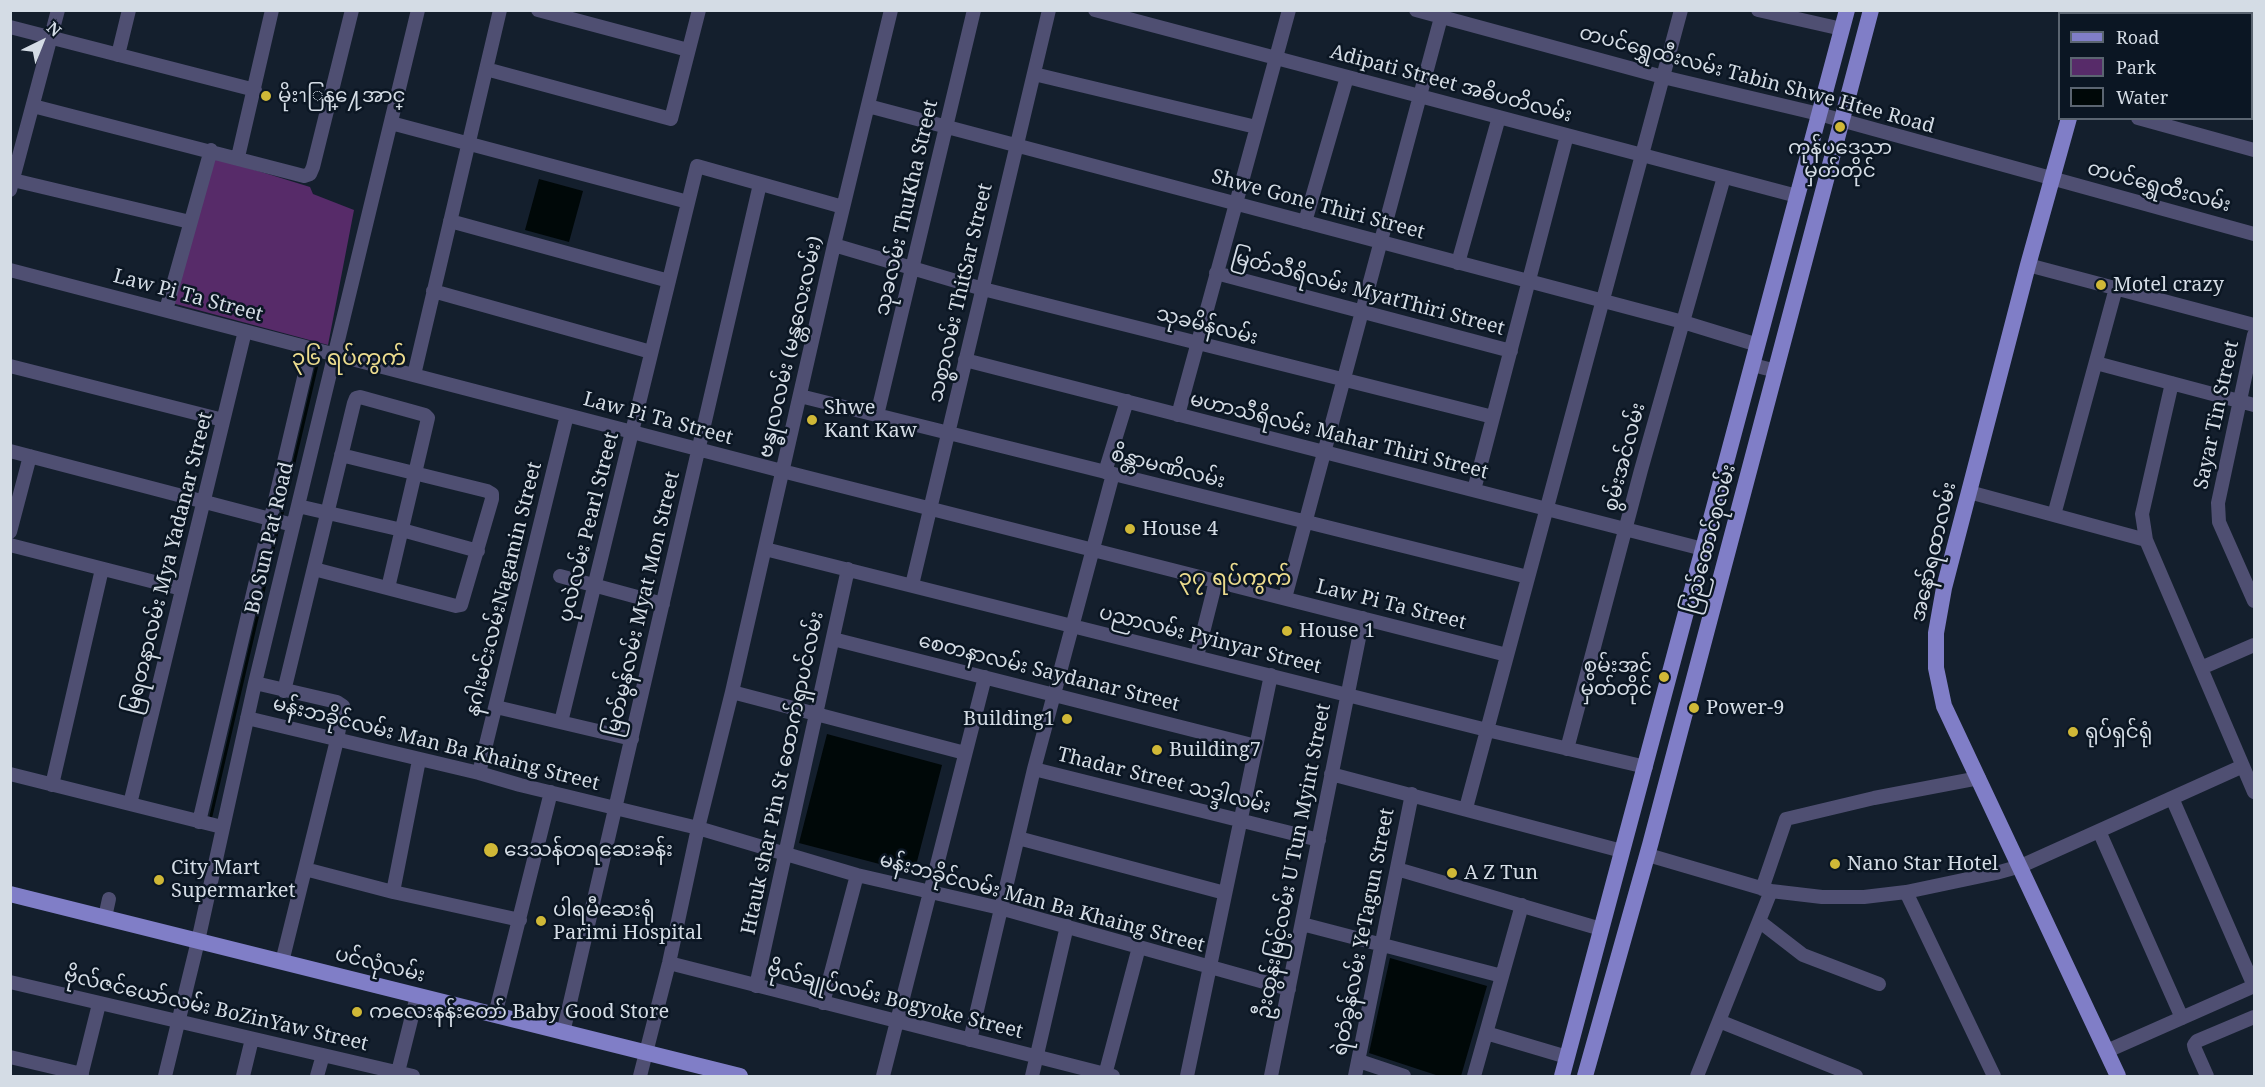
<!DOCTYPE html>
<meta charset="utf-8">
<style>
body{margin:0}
#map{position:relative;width:2265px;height:1087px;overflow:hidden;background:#141f2d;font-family:"Noto Serif",serif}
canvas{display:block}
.frame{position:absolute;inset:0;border:12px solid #d4dce5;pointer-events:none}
.legend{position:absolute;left:2058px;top:12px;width:195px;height:108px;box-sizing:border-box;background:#0b1623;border:2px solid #5b6571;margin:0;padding:8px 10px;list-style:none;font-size:18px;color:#d4dce5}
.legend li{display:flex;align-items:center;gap:12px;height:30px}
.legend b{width:30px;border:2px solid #5b6571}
.north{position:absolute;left:12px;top:12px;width:60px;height:60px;-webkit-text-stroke:4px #0b1623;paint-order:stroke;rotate:43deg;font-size:16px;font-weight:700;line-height:24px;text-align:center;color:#d4dce5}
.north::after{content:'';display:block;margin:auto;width:21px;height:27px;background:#d4dce5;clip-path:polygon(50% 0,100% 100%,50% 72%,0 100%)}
</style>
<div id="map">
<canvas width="2265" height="1087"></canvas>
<div class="frame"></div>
<ul class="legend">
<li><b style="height:8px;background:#807ec7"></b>Road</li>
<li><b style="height:16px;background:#572b69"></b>Park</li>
<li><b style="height:16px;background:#000808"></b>Water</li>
</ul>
<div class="north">N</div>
</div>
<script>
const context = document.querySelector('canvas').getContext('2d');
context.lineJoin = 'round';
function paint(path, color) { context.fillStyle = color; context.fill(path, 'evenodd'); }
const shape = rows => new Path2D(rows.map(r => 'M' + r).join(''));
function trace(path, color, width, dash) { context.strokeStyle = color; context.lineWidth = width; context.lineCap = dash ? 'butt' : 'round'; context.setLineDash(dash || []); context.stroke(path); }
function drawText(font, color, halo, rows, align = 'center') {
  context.font = font + ' "Noto Serif","Noto Sans Myanmar",serif'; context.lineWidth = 5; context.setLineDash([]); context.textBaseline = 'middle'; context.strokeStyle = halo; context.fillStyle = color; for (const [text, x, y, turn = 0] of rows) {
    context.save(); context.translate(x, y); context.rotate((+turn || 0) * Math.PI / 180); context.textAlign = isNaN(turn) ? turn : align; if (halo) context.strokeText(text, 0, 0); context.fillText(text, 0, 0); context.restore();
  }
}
paint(shape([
 [213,157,310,187,313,194,354,210,328,345,172,303]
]), '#572b69');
paint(shape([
 [539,179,583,191,569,242,525,230],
 [827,734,942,765,914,873,799,843],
 [1390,958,1487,986,1461,1076,1439,1076,1369,1053]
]), '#000808');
trace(shape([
 [281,518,317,365],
 [211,816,279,524]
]), '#000808', 3);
trace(shape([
 [538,10,688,50],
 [1095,10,1797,196],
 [1416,10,1663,77,1819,114,2254,234],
 [1758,10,1842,29],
 [2184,14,2185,10],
 [10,27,255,90],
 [118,55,129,10],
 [486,69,671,119,699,10],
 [2252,71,2254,71],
 [1034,74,1256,127],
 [33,106,304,176,310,174,313,167,352,10],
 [868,106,1683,322,1758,345],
 [2138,118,2254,150],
 [391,123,688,202],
 [238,157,272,10],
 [13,180,190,222],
 [10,190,58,10],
 [450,221,669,281],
 [1305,222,1347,77],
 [834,245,983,289,1493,417],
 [1458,263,1499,117],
 [2028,265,2254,325],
 [10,270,782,471,1507,655],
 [1216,273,1511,351],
 [433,291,651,352],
 [166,310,211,150],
 [2254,335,2218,503,2219,522,2254,601],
 [965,360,1703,549],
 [2096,363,2254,405],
 [1753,365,1776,371],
 [10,366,223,420],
 [414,375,500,10],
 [2172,383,2142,514,2146,540,2254,792],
 [800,396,1528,577],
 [877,415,974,10],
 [1178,415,1289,10],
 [10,451,293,525],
 [1105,472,1127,401],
 [1474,490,1567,135],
 [1969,492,2146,540],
 [298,506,402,530,478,551],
 [2054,515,2116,288],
 [10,532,30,456],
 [10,545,182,589],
 [765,549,1487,730,1646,767],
 [314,569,456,606,461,605,492,499,492,494,487,491,341,455],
 [560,576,663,604],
 [912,585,1049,10],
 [1285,598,1443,10],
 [833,639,1256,746],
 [1197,656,1216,581],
 [2201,668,2254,645],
 [255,683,337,702,343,706,337,740,282,962],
 [284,691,354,403,356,398,360,397,425,415,428,418,388,588],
 [732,692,965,753],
 [496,707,632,739],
 [247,718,479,773,520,785,698,828,857,875,1000,908,1289,989],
 [561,722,697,166,843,207],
 [1567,749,1641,470,1724,177],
 [419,760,393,892,520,920],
 [1034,769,1319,840],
 [479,773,567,415],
 [10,774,222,827],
 [1331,774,1622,851],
 [52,785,102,569],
 [2172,798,2254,986],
 [130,804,245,331],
 [1466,808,1681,10],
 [199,822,311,348],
 [2099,831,2182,1018],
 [1018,838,1225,893],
 [1648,855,1771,891,1822,897,1864,897,1906,892,1996,873,2021,866,2243,766],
 [305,869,393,892],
 [1397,869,1601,929],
 [1762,889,1786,819,1874,798,1979,778],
 [1906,892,1994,1076],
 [105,917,109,899],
 [1759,921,1803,955,1879,984],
 [1302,924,1502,976],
 [669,963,1113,1076],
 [10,982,413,1076],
 [756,986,848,569],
 [823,1003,857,875],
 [495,1015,551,792],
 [1719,1021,1856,1076],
 [563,1033,760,184],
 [1486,1033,1567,1057],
 [970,1040,1034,769,1113,474],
 [2107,1051,2254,986],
 [10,1057,82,1074],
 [1359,1061,1404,1076],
 [1105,1075,1139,947],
 [81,1076,99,1004],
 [165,1076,198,941,255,683,418,10],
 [243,1076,252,1039],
 [317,1076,323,1055],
 [397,1076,417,996],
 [640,1076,669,963,698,828,732,692,834,245,891,10],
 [883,1076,985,677],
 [1032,1076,1067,926],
 [1187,1076,1271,675],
 [1271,1076,1363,618],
 [1355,1076,1412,794],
 [1474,1076,1522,905],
 [1697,1076,1771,891],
 [2207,1076,2195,1049,2194,1045,2197,1041,2254,1017]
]), '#4f4f72', 14);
trace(shape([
 [2098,14,2099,10],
 [2069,118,2028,265,1944,588,1936,633,1936,668,1944,706,2118,1076],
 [10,894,740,1076],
 [1562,1076,1847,10],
 [1585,1076,1650,845,1871,10]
]), '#807ec7', 16);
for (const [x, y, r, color] of [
 [266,96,6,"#d0b837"],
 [1840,127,6,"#d0b837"],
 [2101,285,6,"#d0b837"],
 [812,420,6,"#d0b837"],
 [1130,529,6,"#d0b837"],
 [1287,631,6,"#d0b837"],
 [1664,677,6,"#d0b837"],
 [1694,708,6,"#d0b837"],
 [1067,719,6,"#d0b837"],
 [2073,732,6,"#d0b837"],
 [1157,750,6,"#d0b837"],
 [491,850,8,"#d0b837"],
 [1835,864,6,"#d0b837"],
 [1452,873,6,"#d0b837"],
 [159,880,6,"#d0b837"],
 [541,921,6,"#d0b837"],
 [357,1012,6,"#d0b837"]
]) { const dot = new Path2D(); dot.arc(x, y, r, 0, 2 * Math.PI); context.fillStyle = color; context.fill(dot); trace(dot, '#0b1623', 2); }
drawText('20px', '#d4dce5', '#0b1623', [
 ["တပင်ရွှေထီးလမ်း Tabin Shwe Htee Road",1757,80,15],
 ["Adipati Street အဓိပတိလမ်း",1451,84,15],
 ["တပင်ရွှေထီးလမ်း",2159,187,15],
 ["Shwe Gone Thiri Street",1318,205,15],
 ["သုခလမ်း ThuKha Street",907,208,-77],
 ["သစ္စာလမ်း ThitSar Street",961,293,-77],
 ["မြတ်သီရိလမ်း MyatThiri Street",1368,293,15],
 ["Law Pi Ta Street",188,296,15],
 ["သုခမိန်လမ်း",1207,326,14],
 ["ဗန္ဓုလလမ်း (မန္တလေးလမ်း)",791,347,-77],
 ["Sayar Tin Street",2217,415,-78],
 ["Law Pi Ta Street",658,419,15],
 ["မဟာသီရိလမ်း Mahar Thiri Street",1339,436,14],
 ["စွမ်းအင်လမ်း",1625,457,-75],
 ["စိန္တာမဏိလမ်း",1168,468,14],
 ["ပုလဲလမ်း Pearl Street",589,527,-76],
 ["Bo Sun Pat Road",270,538,-77],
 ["ပြည်ထောင်စုလမ်း",1710,539,-75],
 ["အနော်ရထာလမ်း",1934,552,-77],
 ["မြရတနာလမ်း Mya Yadanar Street",169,563,-76],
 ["နဂါးမင်းလမ်းNagamin Street",504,589,-76],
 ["မြတ်မွန်လမ်း Myat Mon Street",643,604,-77],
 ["Law Pi Ta Street",1391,605,14],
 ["ပညာလမ်း Pyinyar Street",1210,640,14],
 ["စေတနာလမ်း Saydanar Street",1049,673,14],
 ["မန်းဘခိုင်လမ်း Man Ba Khaing Street",436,744,14],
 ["Htauk shar Pin St ထောက်ရှာပင်လမ်း",783,773,-78],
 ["Thadar Street သဒ္ဒါလမ်း",1164,781,14],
 ["ဦးထွန်းမြင့်လမ်း U Tun Myint Street",1294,861,-79],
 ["မန်းဘခိုင်လမ်း Man Ba Khaing Street",1042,903,15],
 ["ရဲတံခွန်လမ်း YeTagun Street",1364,932,-79],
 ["ပင်လုံလမ်း",380,965,14],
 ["ဗိုလ်ချုပ်လမ်း Bogyoke Street",895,1001,14],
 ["ဗိုလ်ဇင်ယော်လမ်း BoZinYaw Street",216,1010,13]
]);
drawText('20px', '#d4dce5', '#0b1623', [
 ["မိုးၫြန္႔ေအာင္",278,96],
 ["ကုန်ပဒေသာ",1840,148,"center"],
 ["မှတ်တိုင်",1840,171,"center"],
 ["Motel crazy",2113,285],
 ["Shwe",824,408],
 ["Kant Kaw",824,431],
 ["House 4",1142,529],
 ["House 1",1299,631],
 ["စွမ်းအင်",1652,666,"right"],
 ["မှတ်တိုင်",1652,689,"right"],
 ["Power-9",1706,708],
 ["Building1",1055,719,"right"],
 ["ရုပ်ရှင်ရုံ",2085,732],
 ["Building7",1169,750],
 ["ဒေသန်တရဆေးခန်း",504,850],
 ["Nano Star Hotel",1847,864],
 ["City Mart",171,868],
 ["Supermarket",171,891],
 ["A Z Tun",1464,873],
 ["ပါရမီဆေးရုံ",553,910],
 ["Parimi Hospital",553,933],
 ["ကလေးနန်းတော် Baby Good Store",369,1012]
], 'left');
drawText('22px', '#ecdc8e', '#0b1623', [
 ["၃၆ ရပ်ကွက်",349,359],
 ["၃၇ ရပ်ကွက်",1235,579]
]);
</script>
